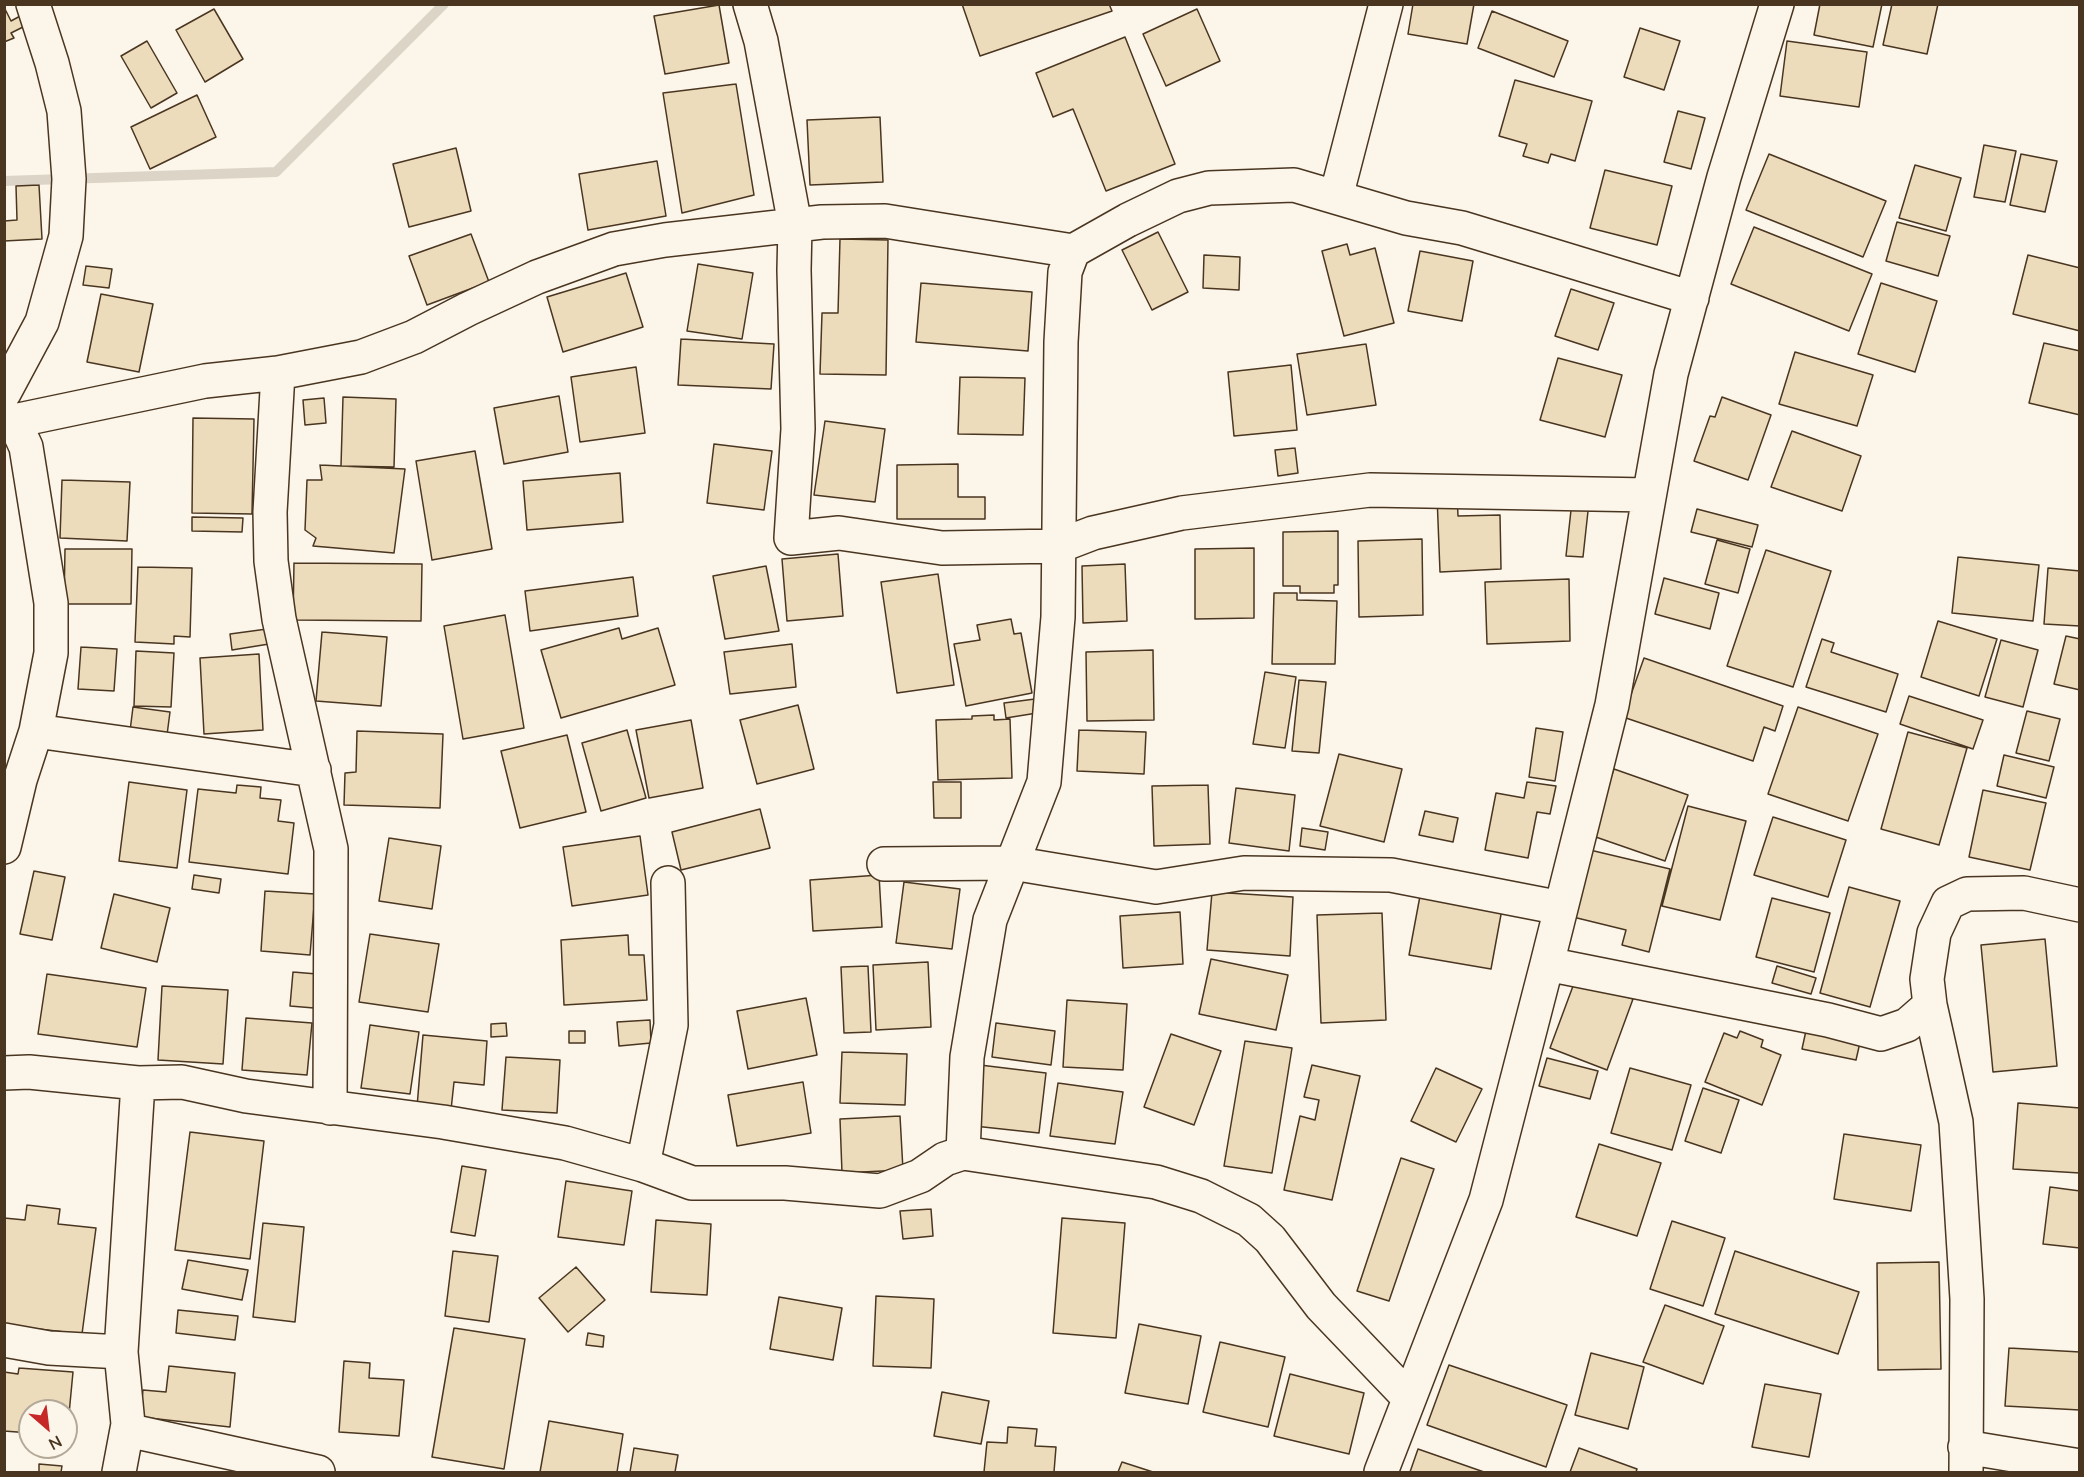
<!DOCTYPE html>
<style>
body{margin:0}
#map{position:relative;width:2084px;height:1477px;overflow:hidden;background:#fbf6e9;font-family:Mulish,sans-serif}
canvas{display:block}
.frame{position:absolute;inset:0;border:6px solid #4a3520;pointer-events:none}
.north{position:absolute;left:18px;top:1399px;width:60px;height:60px;box-sizing:border-box;background:#fbf6e9;border:2px solid #b4a999;border-radius:50%;rotate:152deg;font-size:16px;font-weight:700;line-height:24px;text-align:center;color:#4a3520}
.north::after{content:'';display:block;margin:auto;width:21px;height:27px;background:#c62828;clip-path:polygon(50% 0,100% 100%,50% 72%,0 100%)}
</style>
<div id="map">
<canvas width="2084" height="1477"></canvas>
<div class="frame"></div>
<div class="north">N</div>
</div>
<script>
const context = document.querySelector('canvas').getContext('2d');
context.lineJoin = 'round';
const shape = rows => new Path2D(rows.map(r => 'M' + r).join(''));
function trace(path, color, width, dash) { context.strokeStyle = color; context.lineWidth = width; context.lineCap = dash ? 'butt' : 'round'; context.setLineDash(dash || []); context.stroke(path); }
function paint(path, color) { context.fillStyle = color; context.fill(path, 'evenodd'); }
trace(shape([
 [4,181,276,172,444,4]
]), '#dcd4c6', 10);
const building = shape([
 [962,4,1109,4,1112,11,980,56,962,4],
 [1413,4,1474,4,1467,44,1408,34,1413,4],
 [1820,4,1882,4,1873,47,1814,35,1820,4],
 [1892,4,1938,4,1927,54,1883,45,1892,4],
 [719,5,729,63,665,74,654,16,719,5],
 [4,7,11,21,22,15,27,25,11,33,14,38,4,42,4,7],
 [214,9,243,59,205,82,176,30,214,9],
 [1197,9,1220,61,1166,86,1143,34,1197,9],
 [1492,11,1568,41,1554,77,1478,48,1492,11],
 [1640,28,1680,41,1664,90,1624,77,1640,28],
 [1125,37,1175,164,1106,191,1073,109,1053,117,1036,73,1125,37],
 [147,41,177,93,151,108,121,56,147,41],
 [1787,41,1867,52,1859,107,1780,96,1787,41],
 [1515,80,1592,101,1575,161,1551,154,1548,163,1523,156,1527,144,1499,136,1515,80],
 [736,84,754,195,682,213,663,93,736,84],
 [197,95,216,137,150,169,131,127,197,95],
 [1678,111,1705,118,1691,169,1664,162,1678,111],
 [880,117,883,182,810,185,807,120,880,117],
 [1984,145,2016,151,2005,202,1974,197,1984,145],
 [456,148,471,211,409,227,393,164,456,148],
 [1769,154,1886,201,1863,257,1746,210,1769,154],
 [2021,154,2057,161,2045,212,2010,205,2021,154],
 [657,161,666,216,588,230,579,174,657,161],
 [1915,165,1961,178,1946,231,1899,218,1915,165],
 [1605,170,1672,186,1657,245,1590,228,1605,170],
 [39,185,42,239,4,241,4,221,17,220,16,186,39,185],
 [1897,222,1950,236,1938,276,1886,261,1897,222],
 [1754,227,1872,274,1849,331,1731,284,1754,227],
 [1158,232,1188,292,1152,310,1122,250,1158,232],
 [471,234,489,282,427,305,409,256,471,234],
 [840,239,888,240,886,375,820,374,822,313,838,313,840,239],
 [1347,244,1350,255,1375,248,1394,323,1344,336,1322,251,1347,244],
 [1420,251,1473,261,1462,321,1408,311,1420,251],
 [1204,255,1240,257,1239,290,1203,288,1204,255],
 [2028,255,2080,268,2080,331,2013,314,2028,255],
 [698,264,753,273,742,339,687,331,698,264],
 [86,266,112,269,109,288,83,285,86,266],
 [626,273,643,327,563,352,547,297,626,273],
 [921,283,1032,292,1028,351,916,342,921,283],
 [1881,283,1937,301,1915,372,1858,354,1881,283],
 [1571,289,1614,303,1598,350,1555,336,1571,289],
 [101,294,153,304,139,372,87,362,101,294],
 [681,339,774,344,771,389,678,385,681,339],
 [2044,343,2080,351,2080,415,2029,403,2044,343],
 [1366,344,1376,405,1307,415,1297,354,1366,344],
 [1795,352,1873,375,1857,426,1779,404,1795,352],
 [1558,358,1622,375,1605,437,1540,420,1558,358],
 [1291,365,1297,430,1234,436,1228,372,1291,365],
 [636,367,645,433,580,442,571,377,636,367],
 [960,377,1025,378,1023,435,958,434,960,377],
 [559,396,568,452,504,464,494,408,559,396],
 [343,397,396,399,394,467,341,466,343,397],
 [1722,397,1771,415,1748,480,1694,461,1710,416,1715,417,1722,397],
 [324,398,326,423,305,425,303,400,324,398],
 [193,418,254,419,252,514,192,513,193,418],
 [825,421,885,429,875,502,814,495,825,421],
 [1792,431,1861,456,1842,511,1771,487,1792,431],
 [714,444,772,451,764,510,707,503,714,444],
 [1295,448,1298,473,1278,476,1275,450,1295,448],
 [475,451,492,549,432,560,416,461,475,451],
 [958,464,958,497,985,497,985,519,897,519,897,465,958,464],
 [320,465,405,469,394,553,313,546,316,538,305,530,307,480,322,480,320,465],
 [620,473,623,522,527,530,523,481,620,473],
 [62,480,130,482,127,541,60,538,62,480],
 [1457,495,1458,516,1500,515,1501,569,1440,572,1437,496,1457,495],
 [1572,501,1589,502,1583,557,1566,556,1572,501],
 [1697,509,1758,525,1752,547,1691,532,1697,509],
 [192,517,243,518,242,532,192,531,192,517],
 [1338,531,1338,585,1334,585,1334,593,1300,593,1300,586,1283,586,1283,532,1338,531],
 [1422,539,1423,615,1359,617,1358,541,1422,539],
 [1717,540,1750,549,1738,593,1705,584,1717,540],
 [1254,548,1254,618,1195,619,1195,549,1254,548],
 [65,549,132,549,131,604,64,604,65,549],
 [1766,550,1831,571,1793,687,1727,666,1766,550],
 [838,554,843,616,787,621,782,559,838,554],
 [1958,557,2039,565,2033,621,1952,613,1958,557],
 [294,563,422,564,421,621,293,620,294,563],
 [1125,564,1127,621,1083,623,1082,566,1125,564],
 [766,566,779,631,725,639,713,576,766,566],
 [138,567,192,568,190,637,174,636,174,644,135,642,138,567],
 [2048,568,2080,571,2080,626,2044,624,2048,568],
 [938,574,954,685,897,693,881,582,938,574],
 [633,577,638,616,530,631,525,591,633,577],
 [1664,578,1719,593,1710,629,1655,614,1664,578],
 [1569,579,1570,641,1487,644,1485,582,1569,579],
 [1274,593,1297,593,1297,600,1337,601,1335,664,1272,664,1274,593],
 [505,615,524,728,463,739,444,626,505,615],
 [1011,619,1014,634,1021,633,1032,693,966,706,954,644,980,640,977,625,1011,619],
 [1938,621,1997,639,1979,696,1921,677,1938,621],
 [619,628,622,639,658,628,675,685,561,718,541,650,619,628],
 [267,629,269,644,232,650,230,634,267,629],
 [322,632,387,637,381,706,316,701,322,632],
 [2066,636,2080,639,2080,690,2054,684,2066,636],
 [1822,639,1834,643,1831,652,1898,674,1886,712,1806,687,1822,639],
 [2001,640,2038,650,2023,707,1985,697,2001,640],
 [792,644,796,687,730,694,724,652,792,644],
 [81,647,117,649,114,691,78,689,81,647],
 [1153,650,1154,720,1087,721,1086,652,1153,650],
 [136,651,174,653,171,707,134,706,136,651],
 [259,654,263,730,204,734,200,658,259,654],
 [1644,658,1783,706,1775,731,1764,727,1753,761,1623,717,1644,658],
 [1265,672,1296,677,1285,748,1253,744,1265,672],
 [1299,680,1326,682,1319,753,1292,751,1299,680],
 [1909,696,1983,720,1973,749,1900,724,1909,696],
 [1035,699,1037,713,1006,718,1004,703,1035,699],
 [798,705,814,769,757,784,740,720,798,705],
 [133,707,170,712,167,735,130,731,133,707],
 [1798,707,1878,734,1848,821,1768,794,1798,707],
 [2027,711,2060,719,2049,761,2016,753,2027,711],
 [994,715,994,720,1010,719,1012,778,938,780,936,720,972,719,972,716,994,715],
 [691,720,703,788,649,798,636,730,691,720],
 [1536,728,1563,732,1555,781,1529,777,1536,728],
 [627,730,646,798,601,811,582,743,627,730],
 [1079,730,1146,732,1144,774,1077,771,1079,730],
 [357,731,443,734,440,808,344,805,345,773,356,772,357,731],
 [1908,732,1967,748,1939,845,1881,829,1908,732],
 [567,735,586,812,520,828,501,751,567,735],
 [1339,754,1402,769,1384,842,1320,826,1339,754],
 [2004,755,2054,767,2046,798,1997,786,2004,755],
 [1614,769,1688,795,1665,861,1590,835,1614,769],
 [129,782,187,790,177,868,119,861,129,782],
 [933,782,961,782,961,818,934,818,933,782],
 [1527,782,1556,786,1550,814,1537,812,1528,858,1485,850,1496,793,1524,798,1527,782],
 [237,785,261,787,260,798,281,800,278,821,294,823,288,874,189,862,198,789,236,793,237,785],
 [1208,785,1210,844,1154,846,1152,786,1208,785],
 [1236,788,1295,795,1289,851,1229,843,1236,788],
 [1983,790,2046,803,2030,870,1969,857,1983,790],
 [1688,806,1746,821,1720,920,1662,906,1688,806],
 [760,809,770,848,681,870,672,832,760,809],
 [1425,811,1458,818,1453,842,1419,835,1425,811],
 [1773,817,1846,840,1828,897,1754,875,1773,817],
 [1302,828,1328,832,1325,850,1300,846,1302,828],
 [640,836,648,895,572,906,563,847,640,836],
 [389,838,441,846,432,909,379,901,389,838],
 [1590,850,1670,869,1649,952,1622,945,1626,930,1573,917,1590,850],
 [34,871,65,877,52,940,20,934,34,871],
 [194,875,221,879,219,893,192,889,194,875],
 [879,875,882,927,813,931,810,880,879,875],
 [904,882,960,889,952,949,896,943,904,882],
 [1849,887,1900,901,1870,1007,1820,993,1849,887],
 [265,891,315,894,310,955,261,951,265,891],
 [1212,892,1293,897,1290,956,1207,950,1212,892],
 [114,894,170,908,157,962,101,948,114,894],
 [1420,896,1502,909,1491,969,1409,955,1420,896],
 [1772,898,1830,913,1814,972,1756,957,1772,898],
 [1180,912,1183,964,1123,968,1120,916,1180,912],
 [1382,913,1386,1020,1321,1023,1317,915,1382,913],
 [370,934,439,944,428,1012,359,1002,370,934],
 [628,935,629,955,644,955,647,1000,564,1005,561,940,628,935],
 [2045,939,2057,1066,1993,1072,1981,945,2045,939],
 [1211,959,1288,975,1276,1030,1199,1014,1211,959],
 [928,962,931,1027,876,1030,873,965,928,962],
 [868,966,871,1032,844,1033,841,967,868,966],
 [1777,966,1816,978,1811,994,1772,983,1777,966],
 [293,972,317,974,314,1008,290,1006,293,972],
 [47,974,146,988,137,1047,38,1034,47,974],
 [1576,978,1633,999,1607,1070,1550,1048,1576,978],
 [162,986,228,990,223,1064,158,1060,162,986],
 [806,998,817,1055,748,1069,737,1011,806,998],
 [1067,1000,1127,1004,1123,1070,1063,1067,1067,1000],
 [246,1018,312,1023,307,1075,242,1070,246,1018],
 [650,1020,651,1043,619,1046,617,1022,650,1020],
 [506,1023,507,1036,491,1037,491,1024,506,1023],
 [996,1023,1055,1031,1051,1065,992,1057,996,1023],
 [370,1025,419,1032,410,1094,361,1088,370,1025],
 [1807,1026,1861,1038,1856,1060,1802,1049,1807,1026],
 [569,1031,585,1031,585,1043,569,1043,569,1031],
 [1740,1031,1763,1040,1761,1047,1781,1055,1762,1105,1705,1082,1724,1033,1737,1038,1740,1031],
 [1171,1034,1221,1051,1194,1125,1144,1107,1171,1034],
 [423,1035,487,1041,484,1085,454,1082,451,1110,417,1107,423,1035],
 [1245,1041,1292,1048,1272,1173,1224,1166,1245,1041],
 [842,1052,907,1054,905,1105,840,1103,842,1052],
 [506,1057,560,1060,557,1113,502,1110,506,1057],
 [1547,1058,1598,1071,1590,1099,1539,1086,1547,1058],
 [980,1065,1046,1073,1039,1133,974,1126,980,1065],
 [1312,1065,1360,1076,1332,1200,1284,1190,1300,1116,1315,1120,1319,1100,1304,1097,1312,1065],
 [1436,1068,1482,1089,1456,1142,1411,1121,1436,1068],
 [1630,1068,1691,1085,1672,1150,1611,1133,1630,1068],
 [803,1082,811,1133,737,1146,728,1095,803,1082],
 [1058,1083,1123,1092,1115,1144,1050,1136,1058,1083],
 [1703,1088,1739,1100,1721,1153,1685,1141,1703,1088],
 [2018,1103,2080,1108,2080,1173,2013,1169,2018,1103],
 [900,1116,903,1170,842,1173,840,1119,900,1116],
 [190,1132,264,1141,250,1259,175,1250,190,1132],
 [1844,1134,1921,1145,1911,1211,1834,1199,1844,1134],
 [1599,1144,1661,1163,1637,1236,1576,1217,1599,1144],
 [1401,1158,1434,1169,1389,1301,1357,1291,1401,1158],
 [462,1166,486,1170,475,1236,451,1232,462,1166],
 [566,1181,632,1191,624,1245,558,1237,566,1181],
 [2050,1187,2080,1191,2080,1248,2043,1244,2050,1187],
 [27,1205,60,1209,58,1224,96,1228,82,1334,4,1325,4,1218,25,1220,27,1205],
 [931,1209,933,1236,903,1239,900,1211,931,1209],
 [1062,1218,1125,1223,1116,1338,1053,1333,1062,1218],
 [656,1220,711,1224,707,1295,651,1292,656,1220],
 [1672,1221,1725,1238,1703,1306,1650,1289,1672,1221],
 [263,1223,304,1227,295,1322,253,1317,263,1223],
 [453,1251,498,1256,489,1322,445,1316,453,1251],
 [1735,1251,1859,1292,1838,1354,1715,1314,1735,1251],
 [188,1260,248,1270,242,1300,182,1289,188,1260],
 [1939,1262,1941,1369,1878,1370,1877,1263,1939,1262],
 [576,1267,605,1300,568,1332,539,1298,576,1267],
 [876,1296,934,1299,931,1368,873,1366,876,1296],
 [779,1297,842,1308,833,1360,770,1349,779,1297],
 [1665,1305,1724,1326,1703,1384,1643,1362,1665,1305],
 [178,1310,238,1316,235,1340,176,1333,178,1310],
 [1139,1324,1201,1336,1188,1404,1125,1393,1139,1324],
 [454,1328,525,1339,504,1469,432,1457,454,1328],
 [588,1333,604,1336,603,1347,586,1345,588,1333],
 [1220,1342,1285,1357,1268,1427,1203,1412,1220,1342],
 [2009,1348,2080,1352,2080,1410,2005,1406,2009,1348],
 [1591,1353,1644,1367,1628,1429,1575,1415,1591,1353],
 [344,1361,370,1363,369,1378,404,1380,399,1436,339,1432,344,1361],
 [1449,1365,1567,1405,1546,1467,1427,1425,1449,1365],
 [169,1366,235,1373,230,1427,140,1417,143,1390,166,1392,169,1366],
 [19,1368,73,1372,67,1435,66,1411,30,1411,30,1433,4,1431,4,1372,18,1374,19,1368],
 [1290,1374,1364,1393,1349,1454,1274,1436,1290,1374],
 [1765,1384,1821,1394,1809,1457,1752,1447,1765,1384],
 [942,1392,989,1401,981,1444,934,1436,942,1392],
 [549,1421,623,1434,617,1472,540,1472,549,1421],
 [1008,1427,1037,1429,1035,1446,1056,1447,1054,1472,984,1472,987,1442,1007,1443,1008,1427],
 [634,1448,678,1455,675,1472,630,1472,634,1448],
 [1579,1448,1637,1469,1636,1472,1570,1472,1579,1448],
 [1418,1449,1484,1472,1410,1472,1418,1449],
 [1122,1462,1153,1472,1118,1472,1122,1462],
 [39,1464,62,1466,61,1472,39,1472,39,1464]
]);
paint(building, '#ecdcbc');
trace(building, '#4a3520', 1.5);
const minor = shape([
 [750,4,761,41,795,225,794,270,798,429,791,538,839,533,942,548,1059,546,1093,533,1182,513,1370,490,1649,495],
 [1336,197,1386,4],
 [278,373,270,512,271,561,279,619,331,849,330,1108],
 [4,393,42,322,66,236,69,179,64,111,52,63,33,4],
 [4,417,14,421,26,447,51,603,51,653,36,731,20,780,4,847],
 [14,421,205,381,278,373,361,357,414,337,468,309,537,277,614,249,665,240,822,222,885,221,1073,251],
 [36,731,314,770],
 [884,864,1012,863,1156,887,1244,873,1391,875,1561,908],
 [1547,964,1828,1020,1881,1034,1907,1025,1930,1005],
 [4,1073,29,1072,138,1083,182,1082,246,1096,443,1122,565,1143,643,1165,692,1183,785,1183,880,1191,920,1176,945,1159,963,1153,1156,1182,1201,1196,1249,1220,1270,1239,1321,1306,1409,1398],
 [963,1153,967,1057,990,920,1044,782,1058,617,1061,342,1065,272,1073,251,1128,220,1178,196,1209,188,1294,185,1406,218,1462,228,1692,298],
 [643,1165,671,1025,668,883],
 [4,1340,49,1348,121,1352],
 [127,1430,318,1472],
 [1965,1447,2080,1466],
 [119,1472,128,1424,121,1352,138,1083],
 [1381,1472,1486,1200,1547,964,1612,705,1671,374,1724,177,1777,4],
 [1966,1472,1967,1299,1956,1122,1930,1005,1927,979,1934,933,1948,903,1967,894,2024,893,2080,905]
]);
trace(minor, '#4a3520', 36);
trace(minor, '#fbf6e9', 33);
</script>
